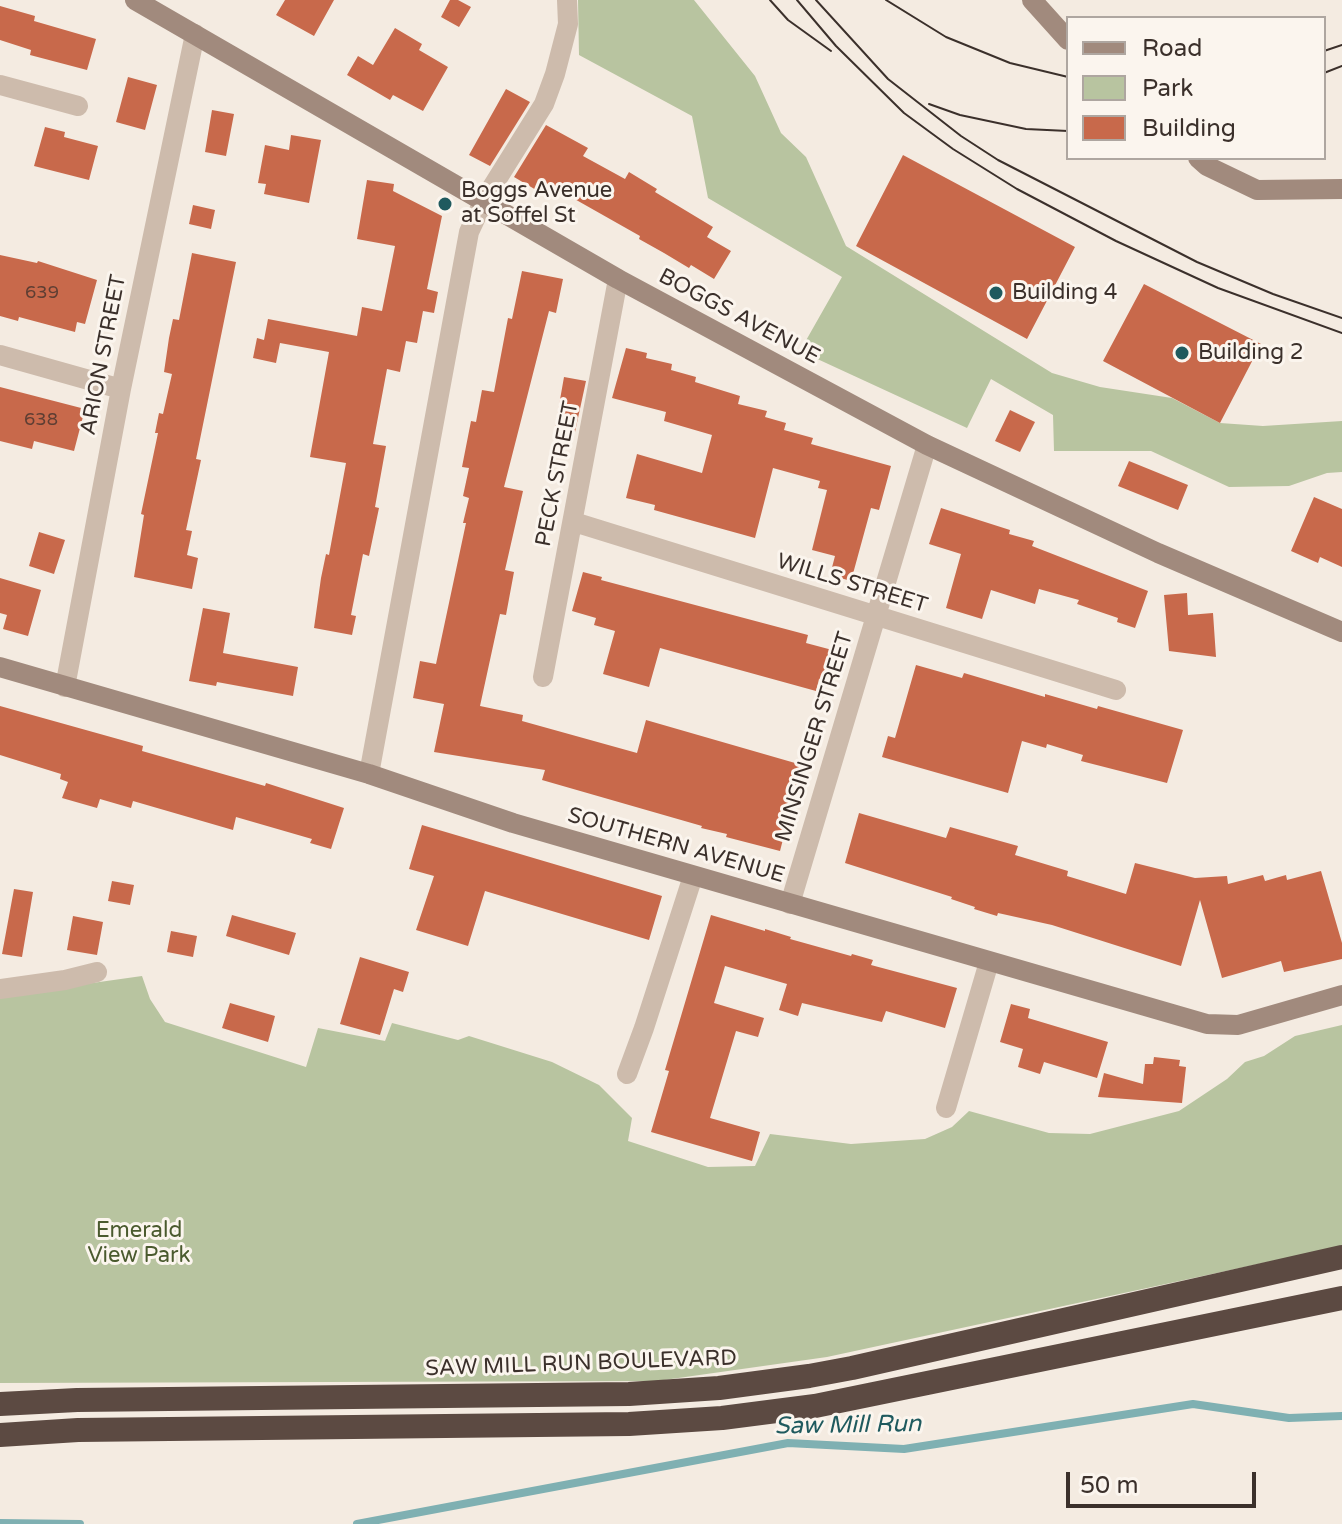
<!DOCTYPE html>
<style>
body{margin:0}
#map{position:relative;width:1342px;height:1524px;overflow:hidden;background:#f4ebe1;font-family:"Varela Round",sans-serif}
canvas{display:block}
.legend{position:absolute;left:1066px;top:16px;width:260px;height:144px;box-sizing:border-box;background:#fbf5ee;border:2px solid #aea6a0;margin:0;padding:10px 14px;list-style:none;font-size:24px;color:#3b302b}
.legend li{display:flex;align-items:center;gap:16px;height:40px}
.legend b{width:40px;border:2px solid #aea6a0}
.scale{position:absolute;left:1066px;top:1472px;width:190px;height:36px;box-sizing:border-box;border:4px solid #3b302b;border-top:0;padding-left:10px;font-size:24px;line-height:28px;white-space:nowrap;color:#3b302b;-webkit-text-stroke:6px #fbf5ee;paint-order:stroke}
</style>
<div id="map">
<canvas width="1342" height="1524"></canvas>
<ul class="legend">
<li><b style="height:10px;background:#a18a7d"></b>Road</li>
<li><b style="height:22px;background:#b8c4a0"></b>Park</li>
<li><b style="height:22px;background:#c8694b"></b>Building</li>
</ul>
<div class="scale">50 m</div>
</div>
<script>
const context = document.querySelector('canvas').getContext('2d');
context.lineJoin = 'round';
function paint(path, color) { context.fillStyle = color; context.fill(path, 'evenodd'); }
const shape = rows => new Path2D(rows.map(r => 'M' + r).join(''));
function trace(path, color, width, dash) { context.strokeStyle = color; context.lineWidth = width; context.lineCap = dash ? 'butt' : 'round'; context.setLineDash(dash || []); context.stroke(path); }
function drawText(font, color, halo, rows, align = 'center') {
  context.font = font + ' "Varela Round",sans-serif'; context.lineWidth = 6; context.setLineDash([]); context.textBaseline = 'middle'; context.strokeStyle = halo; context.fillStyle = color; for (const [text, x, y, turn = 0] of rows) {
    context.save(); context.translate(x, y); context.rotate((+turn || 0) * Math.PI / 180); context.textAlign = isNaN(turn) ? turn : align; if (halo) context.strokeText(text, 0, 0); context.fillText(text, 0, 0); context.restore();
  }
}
paint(shape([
 [578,0,694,0,755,76,781,133,806,157,846,246,1052,373,1100,387,1172,398,1220,423,1263,426,1342,421,1342,472,1327,473,1289,486,1229,487,1151,451,1054,451,1053,415,991,379,967,428,800,351,842,277,708,198,692,116,579,55],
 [142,976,150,999,165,1022,306,1067,318,1028,385,1041,392,1023,458,1040,469,1036,552,1062,599,1085,632,1118,628,1141,708,1167,755,1166,770,1134,851,1144,925,1139,952,1127,969,1111,1049,1133,1090,1134,1179,1111,1227,1079,1245,1062,1264,1056,1295,1036,1342,1025,1342,1246,827,1357,657,1381,0,1383,0,996]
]), '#b8c4a0');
trace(shape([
 [0,1523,80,1524],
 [357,1524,788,1443,904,1449,1193,1404,1289,1418,1342,1416]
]), '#7fb0b2', 8);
paint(shape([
 [285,0,334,0,314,36,276,15],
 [450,0,458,0,471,7,459,27,441,17],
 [0,6,35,16,34,21,96,39,87,70,30,55,31,50,0,40],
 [395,28,422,44,419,50,448,67,423,111,393,95,390,100,347,75,358,56,373,65],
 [128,77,157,85,145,130,116,122],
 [506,89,530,102,490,166,469,155],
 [212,110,234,114,226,156,205,152],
 [546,125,588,148,583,156,625,179,629,172,657,189,655,192,713,227,707,237,731,251,714,279,691,265,689,268,664,253,639,239,640,236,548,184,543,194,514,177],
 [45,127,65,132,64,137,98,146,89,180,34,166],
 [291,135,321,140,309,203,264,194,266,184,258,183,265,145,289,150],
 [903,155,1075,247,1027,339,856,246],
 [367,180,394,184,393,191,442,216,427,289,438,292,434,313,423,311,417,343,406,341,400,372,387,369,373,444,386,446,375,507,379,508,369,556,363,554,351,615,356,616,352,635,314,628,321,578,326,554,329,555,346,463,310,457,329,352,280,343,276,363,253,358,257,338,264,340,268,319,357,336,362,307,382,311,395,246,357,239],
 [193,205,215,210,211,229,189,224],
 [192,253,236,262,196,459,201,460,186,530,192,531,187,555,198,558,192,589,134,577,144,515,141,514,158,433,155,433,159,413,163,414,172,374,164,372,169,338,173,319,179,320],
 [0,255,37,263,38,261,97,280,85,324,77,322,75,332,19,317,18,321,0,316],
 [522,271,563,279,556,313,549,311,504,487,523,491,505,570,514,572,506,615,500,614,480,706,523,715,522,721,637,753,646,720,802,765,780,851,726,837,727,834,701,828,702,826,542,780,545,770,434,752,444,704,413,698,420,661,436,664,466,523,463,523,469,498,463,496,469,468,462,467,471,421,476,422,482,390,494,392,508,318,512,319],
 [1144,284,1261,344,1220,423,1103,361],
 [626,348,647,353,646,358,672,364,671,370,696,377,695,382,740,396,738,404,767,411,765,417,786,423,784,430,813,438,811,444,891,466,879,510,871,508,851,581,830,575,835,556,812,550,827,490,818,488,820,481,773,468,755,538,654,510,655,505,626,498,637,454,702,473,712,435,664,421,666,412,612,398],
 [564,377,586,381,575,432,555,428],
 [0,387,85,409,74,451,34,441,32,449,0,441],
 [1010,410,1035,422,1020,452,995,441],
 [1129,461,1188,485,1178,510,1118,486],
 [1314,497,1342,509,1342,567,1320,557,1318,563,1291,551],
 [941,508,1010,530,1009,534,1034,541,1032,546,1148,591,1135,628,1117,622,1118,618,1077,604,1079,600,1039,589,1035,604,991,590,982,619,946,608,961,554,929,544],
 [39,532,65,540,54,574,29,566],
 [583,572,602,577,601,580,808,635,806,643,836,651,828,681,819,679,816,691,660,648,649,687,603,674,615,631,594,625,596,618,572,611],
 [0,578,41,590,28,636,3,629,7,615,0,613],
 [1187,593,1188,615,1213,613,1216,657,1169,651,1164,595],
 [203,608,230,613,223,653,298,667,293,696,217,682,216,686,189,681],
 [916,665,962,678,964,673,1045,697,1045,694,1097,709,1098,706,1183,730,1167,783,1081,761,1083,755,1047,744,1046,748,1022,741,1008,793,882,757,888,736,895,738],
 [0,706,143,746,142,751,265,786,266,783,344,808,331,849,310,843,312,839,236,817,233,830,133,801,131,808,100,799,97,808,62,798,68,782,60,779,61,774,0,755],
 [859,813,946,838,950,827,1018,846,1015,855,1068,871,1067,876,1126,894,1135,863,1195,878,1227,876,1228,884,1263,875,1265,881,1286,875,1287,880,1321,871,1342,943,1342,959,1284,972,1281,961,1222,978,1200,900,1181,966,1052,925,998,913,997,916,974,909,975,907,951,899,952,897,845,863],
 [422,825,662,896,649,940,485,891,468,946,416,930,434,876,409,869],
 [112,881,134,885,130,905,108,901],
 [14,889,33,892,22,957,2,954],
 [232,915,296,933,289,955,226,936],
 [711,915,765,931,765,929,791,937,790,939,851,956,852,954,873,960,871,965,957,988,945,1028,886,1011,882,1022,802,1003,798,1016,779,1010,787,984,725,966,714,1003,764,1018,758,1037,736,1031,710,1118,760,1132,752,1161,651,1132,669,1071,665,1070],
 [73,916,103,922,97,955,67,950],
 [171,931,197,936,193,957,167,952],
 [360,957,409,972,403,992,394,989,380,1035,340,1024],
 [230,1003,275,1016,268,1042,222,1028],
 [1011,1004,1030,1009,1028,1018,1108,1042,1097,1078,1044,1062,1040,1074,1018,1067,1023,1049,1000,1042],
 [1154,1057,1180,1060,1179,1066,1186,1067,1182,1103,1098,1097,1104,1073,1143,1084,1145,1064,1153,1064]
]), '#c8694b');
trace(shape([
 [0,85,78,106],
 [0,355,121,389],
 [574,522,1116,690],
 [543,677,618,279],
 [65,687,121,389,195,34],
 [369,774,469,232,484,200,544,104,555,74,568,24,567,0],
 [790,904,927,445],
 [0,989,65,980,97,972],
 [627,1074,644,1028,693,876],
 [946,1108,989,962]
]), '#cdbbac', 20);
trace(shape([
 [135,0,618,279,927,445,1158,553,1342,632],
 [1032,0,1068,40],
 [1198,158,1207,166,1257,190,1342,189],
 [0,667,369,774,513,823,1207,1024,1238,1025,1342,995]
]), '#a18a7d', 20);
trace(shape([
 [0,1404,77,1400,629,1394,719,1388,809,1376,852,1368,1342,1257],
 [0,1435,78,1430,629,1424,722,1418,815,1406,1342,1298]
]), '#5c4a42', 24);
trace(shape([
 [770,0,788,20,831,51],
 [797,0,836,46,904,113,953,149,1017,189,1116,241,1218,288,1342,333],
 [816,0,888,79,961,136,998,160,1197,262,1273,294,1342,318],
 [886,0,946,37,1010,63,1068,77],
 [1324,51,1342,45],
 [1324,73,1342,66],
 [929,104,960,115,1026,129,1068,131]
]), '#3b302b', 2);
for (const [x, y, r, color] of [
 [445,204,8,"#1f5a5e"],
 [996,293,8,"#1f5a5e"],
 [1182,353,8,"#1f5a5e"]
]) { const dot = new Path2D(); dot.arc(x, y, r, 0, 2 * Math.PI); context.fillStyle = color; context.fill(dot); trace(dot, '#fbf5ee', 3); }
drawText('18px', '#5e3e33', null, [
 ["639",42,293],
 ["638",41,420]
]);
drawText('22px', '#3b302b', '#fbf5ee', [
 ["Boggs Avenue",461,191],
 ["at Soffel St",461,216],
 ["Building 4",1012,293],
 ["Building 2",1198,353]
], 'left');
drawText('22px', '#3b302b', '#fbf5ee', [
 ["BOGGS AVENUE",739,317,28],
 ["ARION STREET",104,355,-79],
 ["PECK STREET",558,474,-79],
 ["WILLS STREET",852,584,17],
 ["MINSINGER STREET",815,737,-73],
 ["SOUTHERN AVENUE",676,846,16],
 ["SAW MILL RUN BOULEVARD",581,1364,-2]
]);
drawText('22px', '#4a5a2e', '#fbf5ee', [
 ["Emerald",139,1231],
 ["View Park",139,1256]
]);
drawText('italic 24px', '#1f5a5e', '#fbf5ee', [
 ["Saw Mill Run",848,1426,-1]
]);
</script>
